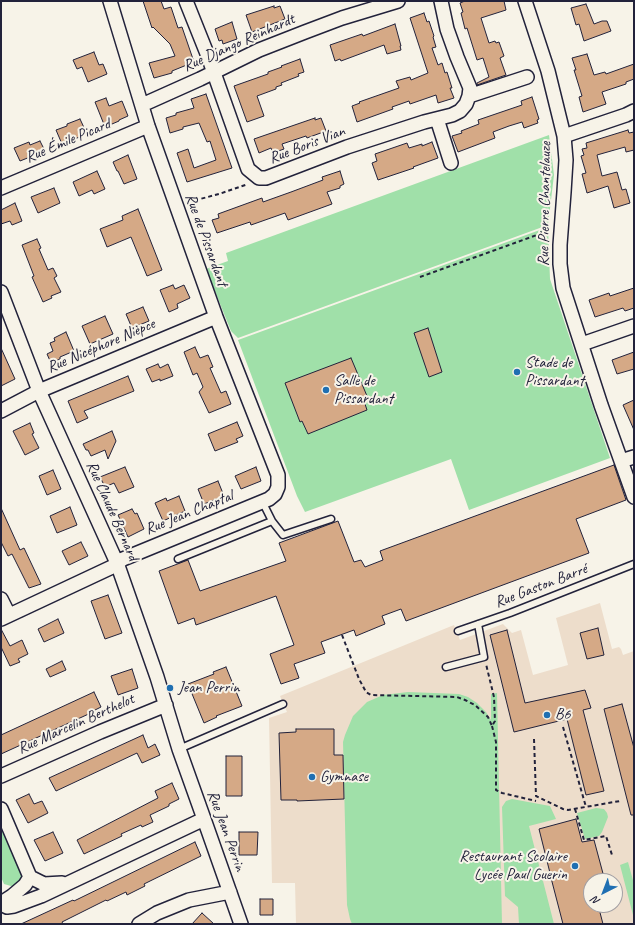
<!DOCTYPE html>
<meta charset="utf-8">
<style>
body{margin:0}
#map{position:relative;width:635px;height:925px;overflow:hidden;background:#f7f3e8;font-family:Caveat,sans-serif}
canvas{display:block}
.frame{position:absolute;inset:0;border:2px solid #22223b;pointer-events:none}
.north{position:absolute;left:583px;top:873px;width:40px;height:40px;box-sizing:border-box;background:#f7f3e8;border:1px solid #a29fa3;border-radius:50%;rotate:222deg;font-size:11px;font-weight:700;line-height:16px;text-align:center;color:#22223b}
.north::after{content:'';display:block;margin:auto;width:14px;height:18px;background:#1f6fb2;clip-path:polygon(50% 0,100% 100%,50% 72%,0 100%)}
</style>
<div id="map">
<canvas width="635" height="925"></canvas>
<div class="frame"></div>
<div class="north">N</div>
</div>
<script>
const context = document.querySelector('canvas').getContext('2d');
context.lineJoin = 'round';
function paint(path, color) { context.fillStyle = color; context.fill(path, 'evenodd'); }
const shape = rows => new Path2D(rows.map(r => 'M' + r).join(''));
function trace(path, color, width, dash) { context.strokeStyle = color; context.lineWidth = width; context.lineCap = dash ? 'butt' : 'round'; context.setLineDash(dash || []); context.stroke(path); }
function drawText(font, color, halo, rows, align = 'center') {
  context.font = font + ' Caveat,sans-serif'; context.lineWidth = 4; context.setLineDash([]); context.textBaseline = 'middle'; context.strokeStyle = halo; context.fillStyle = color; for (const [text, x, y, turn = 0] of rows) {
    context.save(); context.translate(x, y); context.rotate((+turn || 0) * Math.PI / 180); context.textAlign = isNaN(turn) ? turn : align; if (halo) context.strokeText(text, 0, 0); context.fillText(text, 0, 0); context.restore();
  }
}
paint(shape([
 [600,603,612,649,619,647,621,649,623,655,634,651,634,924,296,924,295,883,272,883,269,718,287,712,280,696,454,625,460,640,503,624,512,633,521,630,533,675,568,665,556,618],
 [591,881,615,881,615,905,591,905]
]), '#edddcb');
paint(shape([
 [549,135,554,175,548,225,238,338,231,331,206,269,228,261,226,253],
 [548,227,550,279,610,458,469,510,451,459,305,512,297,496,238,340],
 [408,692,459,694,468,697,477,703,486,712,491,720,491,694,497,693,502,924,352,924,350,919,347,905,343,742,345,735,353,716,367,702,383,695],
 [512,799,550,806,556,819,529,826,554,924,519,924,518,907,505,896,502,807,506,801],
 [596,808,604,809,607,813,608,817,602,832,599,836,585,839,577,813],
 [1,821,25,876,18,888,4,884,1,877],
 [628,862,634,884,634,915,633,915,620,865]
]), '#a0e0a9');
const building = shape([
 [143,1,161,1,164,9,171,7,178,28,182,27,194,62,172,71,172,73,154,78,149,63,175,56,170,44,153,27,152,28,143,1],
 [465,1,504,1,506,10,481,18,489,43,495,41,496,43,499,42,504,56,500,58,506,75,477,85,477,83,489,77,483,58,477,60,467,28,465,29,461,13,463,12,460,3,465,1],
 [586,4,594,24,602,21,607,21,611,31,584,41,579,24,576,25,571,8,586,4],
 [274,6,274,8,280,6,285,19,252,32,246,15,274,6],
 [424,13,427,22,429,21,434,36,433,37,436,47,432,48,438,65,442,63,445,73,447,72,452,88,450,88,454,98,438,103,436,95,410,104,409,101,392,107,393,109,357,122,352,106,360,103,359,102,399,88,396,81,410,77,411,80,428,73,410,18,424,13],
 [232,22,237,39,223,44,222,40,219,41,215,29,232,22],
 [395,24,401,46,400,46,401,50,387,54,384,45,341,61,340,59,335,61,330,45,362,34,363,36,395,24],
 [94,52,99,65,103,64,107,74,88,82,82,67,77,69,73,60,94,52],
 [587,54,594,75,605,72,606,74,634,64,634,79,626,82,626,84,602,92,606,104,583,112,579,97,582,96,574,70,576,70,572,58,587,54],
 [300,59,304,72,298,74,299,76,281,83,282,85,276,87,276,89,257,96,264,116,247,122,234,86,268,74,268,72,282,67,281,66,300,59],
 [206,94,232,168,187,182,177,153,188,149,194,168,216,160,210,141,207,142,199,123,183,127,183,129,170,133,166,118,176,115,176,113,194,108,191,99,206,94],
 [532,97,539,119,537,120,538,123,524,128,522,122,509,126,493,132,495,138,458,152,452,136,462,133,461,131,479,124,478,120,522,105,521,101,532,97],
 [106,98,109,106,122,101,128,116,119,120,119,121,105,127,95,102,106,98],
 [315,118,315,120,321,118,326,131,307,138,306,136,282,144,284,149,273,153,271,148,259,153,254,139,315,118],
 [80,119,87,134,62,144,56,130,67,126,67,124,80,119],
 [628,130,629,133,634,132,634,150,626,152,625,147,597,155,602,176,617,172,622,190,626,189,630,203,614,208,608,186,587,193,582,174,586,173,581,156,584,155,582,149,587,148,586,143,628,130],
 [40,141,45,151,20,161,14,148,29,142,30,145,40,141],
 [432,142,438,158,413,167,414,168,378,180,372,163,377,161,375,154,407,143,409,148,422,144,422,146,432,142],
 [128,155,137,179,124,184,118,171,117,171,113,162,128,155],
 [97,171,105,189,94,194,92,190,79,196,73,182,97,171],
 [340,171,344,184,340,186,340,188,327,192,332,204,288,220,285,213,251,225,250,222,217,233,212,220,219,218,218,214,262,198,263,202,291,192,323,180,322,177,340,171],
 [54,188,60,203,38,213,31,197,54,188],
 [15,203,22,221,12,225,10,221,1,224,1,210,15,203],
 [138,209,162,270,147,276,131,237,107,247,100,229,123,220,122,216,138,209],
 [37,239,41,248,39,249,48,270,53,268,57,276,54,278,61,292,51,296,52,298,43,302,32,277,34,276,22,245,37,239],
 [173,285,175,289,184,285,190,298,177,304,178,308,169,312,160,290,173,285],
 [634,288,634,308,625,311,623,308,595,317,589,300,609,293,610,296,634,288],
 [143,307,149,321,132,328,126,314,143,307],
 [105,316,113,334,90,344,82,326,105,316],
 [428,328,442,372,429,377,414,333,428,328],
 [66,332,74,351,60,357,60,359,51,363,47,354,53,351,50,343,55,341,54,338,66,332],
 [195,347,200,358,208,355,213,367,210,368,221,393,226,391,231,404,209,413,199,392,203,387,197,373,193,375,184,352,195,347],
 [1,348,15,379,1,386,1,348],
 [634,352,634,369,617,374,612,360,634,352],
 [351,358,367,396,363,398,367,410,308,434,302,421,300,422,285,383,351,358],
 [158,364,160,368,168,364,173,376,160,381,160,379,152,382,146,369,158,364],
 [128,376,134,391,84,411,88,418,77,423,68,401,128,376],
 [634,400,634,430,623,405,634,400],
 [237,422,243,436,236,439,238,442,215,451,208,434,237,422],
 [30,423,34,433,32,434,39,448,25,455,13,431,30,423],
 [112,431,116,441,108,459,105,450,91,456,88,450,86,450,83,444,112,431],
 [614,465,626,500,576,519,589,553,406,621,401,609,382,616,385,624,356,636,354,630,321,642,325,653,294,664,299,678,281,684,270,654,294,645,276,596,196,625,194,618,178,624,159,571,188,560,200,591,286,561,279,543,338,521,354,562,361,560,365,567,383,560,380,551,614,465],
 [125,467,134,487,119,493,114,483,105,487,100,477,125,467],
 [256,467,261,481,241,489,235,476,256,467],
 [53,470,61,489,47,495,39,476,53,470],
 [218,481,224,496,204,504,198,489,218,481],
 [179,496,185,511,163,521,155,503,166,498,167,501,179,496],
 [70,507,77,525,57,533,50,516,70,507],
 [1,508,20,550,24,548,41,584,29,588,12,554,8,556,1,542,1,508],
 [132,509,135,514,137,513,144,529,128,537,118,515,132,509],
 [81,542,88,556,69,565,62,551,81,542],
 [108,595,122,633,105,639,91,601,108,595],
 [58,619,64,633,44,642,38,629,58,619],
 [598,628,604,655,587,659,580,633,598,628],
 [1,629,10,646,22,640,28,654,18,659,20,662,10,666,1,647,1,629],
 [507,630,525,703,585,690,591,708,583,710,604,791,586,795,567,719,514,732,490,635,507,630],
 [62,661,66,670,50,677,46,669,62,661],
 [226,667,242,706,216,716,217,717,204,723,188,684,214,674,213,672,226,667],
 [132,669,138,688,118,695,111,676,132,669],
 [94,692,101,707,93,711,93,712,1,754,1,735,94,692],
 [622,704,634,748,634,815,631,815,604,709,622,704],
 [296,729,334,729,334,755,343,755,344,799,297,801,297,800,281,800,279,733,296,732,296,729],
 [143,735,148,748,155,744,160,755,142,763,137,753,56,791,49,778,143,735],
 [226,756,242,756,242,796,226,796,226,756],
 [172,783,179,799,169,804,169,806,150,815,153,822,142,827,141,825,121,834,122,836,84,854,77,840,158,798,155,791,172,783],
 [29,794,34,804,42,801,48,813,28,823,16,800,29,794],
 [576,819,582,842,594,840,605,881,591,881,591,905,598,905,603,924,563,924,550,874,550,873,539,829,576,819],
 [53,832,63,853,45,861,34,840,53,832],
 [239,832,258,832,257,855,239,855,239,832],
 [195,842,201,856,144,884,145,886,127,895,126,892,107,901,106,900,62,922,63,924,21,924,73,900,74,901,195,842],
 [260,899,273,899,273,915,260,915,260,899],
 [202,913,214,924,192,924,202,913]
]);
paint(building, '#d5a986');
trace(building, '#22223b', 1);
const lane = shape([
 [262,501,272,521,283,535,331,519],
 [178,559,272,521],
 [458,631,510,613,634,564],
 [446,667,484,657,478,624],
 [179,749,283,704]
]);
const street = shape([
 [186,1,208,56,248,169,259,178,266,178,347,147,424,122,452,115,460,111,466,104,469,96,470,88,457,57,447,29,441,1],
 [525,1,548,71,564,136,566,160,564,192,560,245,560,264,563,288,601,405,634,497],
 [469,96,527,77],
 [142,105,200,79,259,50,305,32,342,18,398,1],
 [437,119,451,163],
 [564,136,626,115,634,111],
 [1,188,148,126],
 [1,292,39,391,117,563,157,677,179,749,204,819,241,924],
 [582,344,634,326],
 [1,411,39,391,216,317],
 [621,461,634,457],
 [1,599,9,615],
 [1,619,112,567,123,559,269,499,275,494,278,487,278,475,216,317,148,126,110,1],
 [1,776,100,732,166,705],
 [1,809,30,877,25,885,12,896,1,903],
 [30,877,44,884,62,883],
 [1,904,7,907,14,906,41,896,204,819],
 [139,924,157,913,189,900,230,892]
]);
trace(lane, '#22223b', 9);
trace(street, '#22223b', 16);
trace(shape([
 [189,205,200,199,219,194,248,184],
 [420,277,548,231],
 [342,635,359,679,366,692,371,695,457,697,465,700,475,705,488,717,492,726,495,721,494,697,486,664],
 [492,726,496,742,496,790,502,793,536,801],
 [563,727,586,807],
 [534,739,536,796,563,809,568,810,620,801],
 [575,809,584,840,606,836,612,855]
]), '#22223b', 2, [4, 3]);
trace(lane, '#f7f3e8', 6);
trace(street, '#f7f3e8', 13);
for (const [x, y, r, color] of [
 [517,372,4,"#1f6fb2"],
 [326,390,4,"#1f6fb2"],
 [170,688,4,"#1f6fb2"],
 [547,715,4,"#1f6fb2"],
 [312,777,4,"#1f6fb2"],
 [575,866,4,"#1f6fb2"]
]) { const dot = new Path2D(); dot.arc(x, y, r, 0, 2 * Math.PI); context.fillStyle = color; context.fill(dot); trace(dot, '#f7f3e8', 1.5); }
drawText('16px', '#22223b', '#f7f3e8', [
 ["Rue Django Reinhardt",239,43,-24],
 ["Rue Émile Picard",68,141,-23],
 ["Rue Boris Vian",307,145,-21],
 ["Rue Pierre Chantelauze",545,204,-89],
 ["Rue de Pissardant",206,240,70],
 ["Rue Nicéphore Nièpce",101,346,-23],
 ["Rue Claude Bernard",112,511,66],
 ["Rue Jean Chaptal",189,513,-22],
 ["Rue Gaston Barré",541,586,-21],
 ["Rue Marcelin Berthelot",76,724,-24],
 ["Rue Jean Perrin",226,831,70]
]);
drawText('16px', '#22223b', '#f7f3e8', [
 ["Stade de",525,363],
 ["Pissardant",525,381],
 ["Salle de",334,381],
 ["Pissardant",334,399],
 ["Jean Perrin",178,688],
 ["B6",555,715],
 ["Gymnase",320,777],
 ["Restaurant Scolaire",567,857,"right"],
 ["Lycée Paul Guerin",567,875,"right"]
], 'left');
</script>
